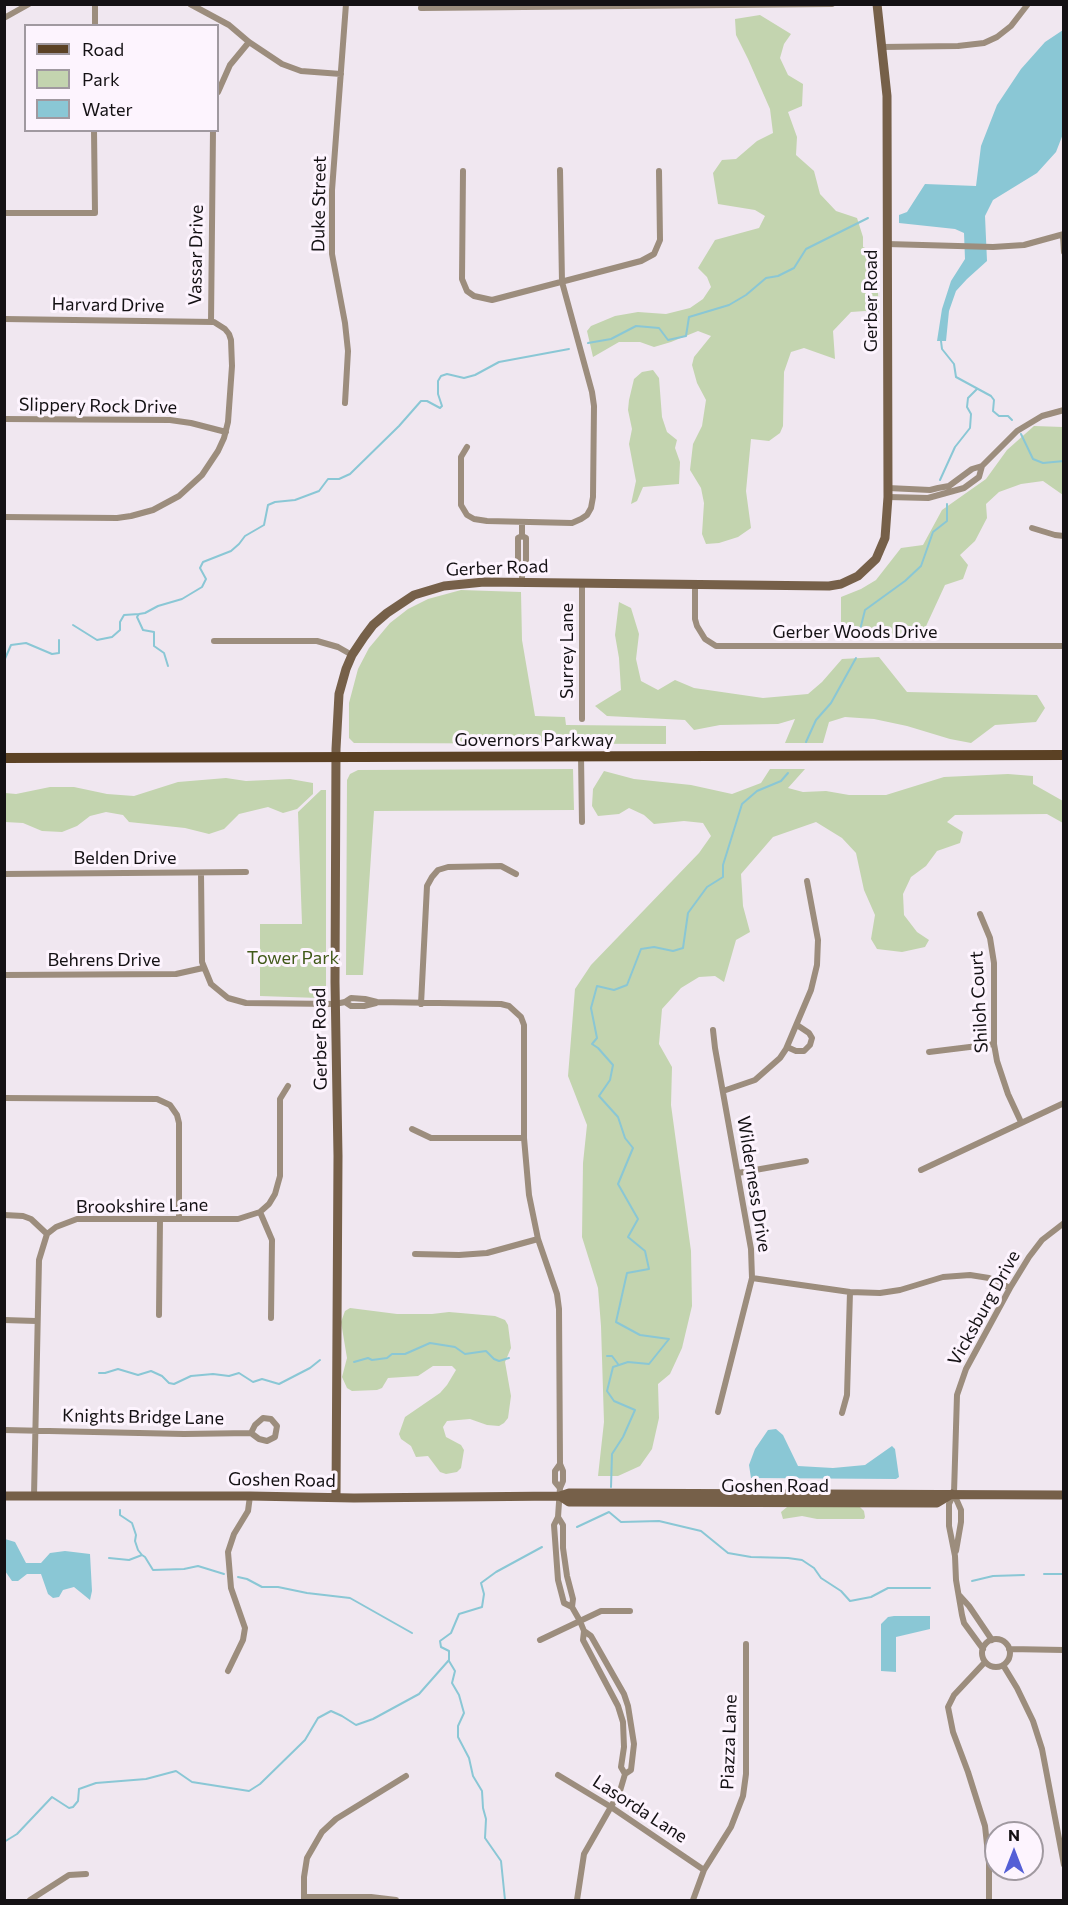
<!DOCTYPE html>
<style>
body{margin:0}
#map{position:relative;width:1068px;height:1905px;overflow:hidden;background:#f0e7f0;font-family:Commissioner,sans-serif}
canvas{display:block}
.frame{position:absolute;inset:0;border:6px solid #141114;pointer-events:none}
.legend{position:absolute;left:24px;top:24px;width:195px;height:108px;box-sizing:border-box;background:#fdf4fe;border:2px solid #a099a0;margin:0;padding:8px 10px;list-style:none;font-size:18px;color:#141114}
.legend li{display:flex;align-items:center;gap:12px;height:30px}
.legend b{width:30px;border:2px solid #a099a0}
.north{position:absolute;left:984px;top:1821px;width:60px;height:60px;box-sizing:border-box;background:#fdf4fe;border:2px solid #a099a0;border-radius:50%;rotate:0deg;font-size:16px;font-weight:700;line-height:24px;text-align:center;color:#141114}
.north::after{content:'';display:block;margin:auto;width:21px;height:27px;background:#545fd6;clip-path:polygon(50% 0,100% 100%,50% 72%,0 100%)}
</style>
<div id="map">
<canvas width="1068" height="1905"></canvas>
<div class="frame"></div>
<ul class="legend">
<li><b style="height:8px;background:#5b4124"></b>Road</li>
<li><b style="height:16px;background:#c3d4af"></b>Park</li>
<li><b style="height:16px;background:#8ac7d5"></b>Water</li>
</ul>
<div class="north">N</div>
</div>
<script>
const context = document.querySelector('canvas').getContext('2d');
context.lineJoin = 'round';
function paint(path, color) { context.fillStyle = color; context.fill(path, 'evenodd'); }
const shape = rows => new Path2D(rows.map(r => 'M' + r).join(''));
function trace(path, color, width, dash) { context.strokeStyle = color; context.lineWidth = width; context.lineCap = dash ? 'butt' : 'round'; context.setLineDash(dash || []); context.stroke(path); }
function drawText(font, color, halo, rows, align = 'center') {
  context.font = font + ' Commissioner,sans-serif'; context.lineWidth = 6; context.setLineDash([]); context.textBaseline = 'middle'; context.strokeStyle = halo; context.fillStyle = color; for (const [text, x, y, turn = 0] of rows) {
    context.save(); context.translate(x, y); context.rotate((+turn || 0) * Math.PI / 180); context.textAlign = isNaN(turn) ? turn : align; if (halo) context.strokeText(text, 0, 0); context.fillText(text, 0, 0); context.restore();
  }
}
paint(shape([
 [760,15,791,34,784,44,780,58,788,75,803,84,802,106,788,112,797,137,796,155,814,171,820,194,836,211,857,218,863,237,863,247,876,253,879,313,865,311,851,312,833,331,835,359,804,348,791,352,784,372,783,426,780,433,769,441,751,439,746,491,751,528,738,537,719,543,706,544,702,534,704,503,701,488,690,470,693,444,702,426,706,400,697,383,692,365,694,357,711,336,698,331,671,342,654,347,640,342,619,342,593,357,587,331,591,326,615,316,638,312,666,314,690,308,703,299,711,287,707,277,698,268,715,240,759,228,765,216,755,210,718,204,713,173,722,160,736,159,757,141,773,133,770,109,748,59,736,35,735,19],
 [653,370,659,378,662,417,667,432,677,440,675,448,680,462,679,484,643,487,637,501,631,504,636,481,629,444,632,429,628,410,629,400,634,379,642,372],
 [1034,426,1063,427,1063,495,1043,481,1021,484,999,492,986,504,987,518,975,541,960,555,968,565,963,579,945,585,921,637,841,637,841,597,861,589,876,580,901,548,923,545,942,510,986,479,1007,450],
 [461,590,521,592,522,640,535,716,565,717,566,725,666,726,666,744,354,743,349,738,349,703,358,669,369,648,390,623,408,609,428,599],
 [619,602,631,608,639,634,636,659,641,681,658,690,675,680,694,688,763,698,808,694,822,682,842,659,879,657,907,692,1037,695,1045,708,1036,722,995,725,971,743,950,739,907,726,874,719,845,717,829,722,823,743,785,743,795,719,778,724,720,725,694,730,685,720,607,716,595,706,621,690,619,658,615,635],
 [573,769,574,810,374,811,363,975,346,975,347,780,350,774,358,770],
 [770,769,805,769,788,788,803,792,826,791,849,795,886,795,944,777,1008,774,1033,776,1033,784,1063,801,1063,823,1047,814,955,815,947,822,963,832,960,843,937,851,926,866,911,877,903,894,904,915,917,932,929,940,925,947,902,952,877,949,871,939,875,915,864,890,856,853,842,838,816,822,773,837,741,874,743,906,750,932,736,940,724,982,715,976,699,977,681,988,662,1009,659,1044,672,1067,671,1105,691,1251,692,1306,682,1348,670,1374,658,1384,659,1418,652,1449,640,1466,618,1476,598,1476,604,1422,601,1326,598,1288,582,1237,583,1163,587,1125,568,1076,575,989,591,965,699,853,711,836,703,823,684,821,654,824,644,815,629,808,619,814,598,816,592,806,593,789,604,771,634,779,691,785,732,794,761,783],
 [226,778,246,781,290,779,313,783,313,794,297,809,283,813,268,807,239,814,224,829,209,834,185,828,129,822,123,815,106,812,90,816,77,826,62,832,42,831,23,823,5,822,5,793,16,794,50,787,74,787,107,794,134,796,178,782],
 [321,790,326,790,326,994,319,998,260,996,260,924,302,924,298,812],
 [350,1308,397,1314,432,1314,449,1312,495,1316,505,1320,508,1325,511,1348,505,1362,511,1396,508,1418,504,1423,499,1426,487,1425,470,1419,447,1421,443,1427,446,1437,461,1445,464,1450,461,1468,457,1472,446,1474,440,1472,428,1456,416,1457,411,1446,401,1439,399,1434,405,1417,440,1393,447,1385,456,1370,452,1366,433,1366,418,1376,388,1378,382,1388,377,1390,352,1391,347,1388,342,1377,347,1358,341,1322,345,1311],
 [787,1507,860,1507,864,1511,865,1517,864,1519,817,1519,802,1516,783,1519,781,1512]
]), '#c3d4af');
paint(shape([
 [1063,30,1063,134,1056,152,1037,173,993,200,985,216,987,261,967,279,956,291,949,311,946,341,937,341,942,309,951,281,965,259,964,233,955,229,899,223,899,215,907,212,925,184,976,186,981,146,997,105,1021,69,1045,42],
 [776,1429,783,1435,798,1466,833,1468,865,1465,892,1446,895,1449,899,1477,896,1479,751,1478,749,1465,755,1449,768,1430],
 [5,1539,15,1542,26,1563,41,1563,50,1553,65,1551,90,1554,92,1591,90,1600,74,1587,63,1590,59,1597,53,1598,48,1594,41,1574,27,1574,18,1581,12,1581,5,1571],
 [894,1616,930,1616,930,1629,896,1637,896,1672,881,1671,881,1624,888,1617]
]), '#8ac7d5');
trace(shape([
 [941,341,942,349,954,364,956,377,991,396,994,400,993,411,999,416,1008,416,1012,420],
 [588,343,611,339,636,326,659,328,668,340,686,336,689,317,729,305,746,295,766,278,778,276,794,268,806,249,868,218],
 [1021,434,1033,459,1043,463,1064,461],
 [940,480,955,447,970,428,971,414,967,407,968,398,977,389],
 [73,625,97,640,112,637,120,630,120,622,124,615,139,614],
 [858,638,865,610,905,581,921,566,933,532,947,521,947,504],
 [4,661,11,645,26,643,52,654,59,653,59,640],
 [168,666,164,653,154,646,154,632,143,630,137,617,139,614,145,613,158,606,182,599,202,587,206,579,200,568,203,562,231,551,239,544,245,536,264,525,268,505,275,502,295,500,319,491,328,479,339,479,350,474,399,426,421,401,427,401,440,408,442,406,438,394,438,381,441,376,447,374,464,378,475,375,499,362,569,349],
 [806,742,816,720,831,703,856,658],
 [607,1356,612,1356,618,1364],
 [354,1362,368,1358,372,1360,387,1358,392,1354,405,1354,430,1343,455,1347,465,1354,486,1351,494,1359,499,1361,509,1358],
 [99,1373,105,1373,118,1369,138,1375,151,1371,162,1376,169,1383,174,1384,191,1376,213,1374,229,1376,239,1373,253,1382,262,1379,279,1384,310,1368,320,1360],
 [611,1487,612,1454,623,1437,635,1410,614,1401,607,1391,613,1367,628,1362,649,1364,669,1339,640,1335,616,1322,627,1273,649,1269,645,1251,628,1237,638,1219,618,1184,633,1148,625,1138,618,1117,599,1096,610,1080,613,1065,598,1048,592,1044,597,1038,591,1008,597,986,614,990,627,985,641,949,654,947,673,951,683,948,688,913,707,887,723,877,723,865,742,804,757,791,781,781,788,773],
 [120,1510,120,1515,132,1523,136,1535,135,1541,138,1550,142,1555],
 [577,1527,609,1512,621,1522,659,1521,701,1531,728,1553,751,1557,788,1558,802,1560,814,1568,821,1578,841,1591,850,1601,871,1597,888,1588,930,1588],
 [109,1558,129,1560,142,1555,145,1557,153,1570,184,1569,198,1566,224,1574],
 [1044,1574,1064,1574],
 [238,1577,247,1579,262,1587,278,1587,307,1593,350,1598,412,1633],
 [972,1581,993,1576,1024,1575],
 [449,1661,455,1671,452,1683,459,1695,464,1713,458,1726,458,1737,469,1758,473,1776,482,1791,483,1808,486,1819,485,1838,501,1861,505,1900],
 [4,1842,17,1834,52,1797,69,1808,73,1807,78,1801,79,1789,96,1783,146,1779,176,1771,192,1782,249,1791,260,1784,305,1740,318,1718,331,1711,342,1716,356,1725,373,1719,419,1694,449,1660,449,1651,441,1647,440,1641,451,1633,459,1614,482,1607,484,1594,481,1583,496,1572,542,1547]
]), '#8ac7d5', 2);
trace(shape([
 [190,4,229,25,249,42,282,64,301,71,341,74],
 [421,8,832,4],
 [4,18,29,4],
 [95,26,95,4],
 [882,47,958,46,984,43,997,37,1011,26,1028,4],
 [218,92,230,65,249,42],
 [463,171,462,279,467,291,474,296,492,300,641,261,654,254,660,240,659,171],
 [4,213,95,213,94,130],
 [1063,235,1064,252],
 [887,244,993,247,1024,245,1064,234],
 [4,319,214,322,225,329,229,334,231,340,232,366,228,422,224,438,218,451,202,475,179,496,153,510,131,516,117,518,4,517],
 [211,322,213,130],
 [345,403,348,351,345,323,332,254,332,190,346,4],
 [4,419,170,420,191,423,226,432],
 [467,447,461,457,461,505,467,515,474,519,487,521,572,523,581,519,587,515,591,508,593,497,594,406,592,392,562,282,560,170],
 [888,488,930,490,938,488,949,486,972,469,982,466],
 [888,497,928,498,964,488,979,477,982,466,1017,431,1042,416,1064,410],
 [1032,528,1055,535,1064,536],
 [522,571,518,569,518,538,522,536],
 [522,582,522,571,526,569,526,538,522,536,522,522],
 [695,585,695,619,697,626,705,639,716,646,1064,646],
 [214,641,317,641,338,647,352,655],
 [582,719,582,583],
 [581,756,582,822],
 [201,873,202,962,211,984,228,998,246,1003,335,1004,345,1002,351,998,365,999,377,1002,501,1004,509,1006,521,1017,524,1025,524,1138,529,1195,538,1239,557,1294,559,1309,560,1464,563,1471,563,1481,560,1488,558,1517,554,1525,558,1580,564,1603,572,1607,580,1621,584,1631,583,1640,618,1706,623,1722,624,1747,621,1767,625,1774],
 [4,874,246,872],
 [980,914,990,938,994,963,994,1044,997,1061,1008,1094,1021,1122],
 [4,975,176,974,203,968],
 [345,1002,351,1006,364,1006,376,1003],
 [421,1004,427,886,432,877,438,870,448,867,501,866,516,874],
 [713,1030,715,1048,751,1249,752,1278,718,1412],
 [787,1047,796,1051,804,1051,810,1045,812,1038,809,1033,797,1025],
 [929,1052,994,1044],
 [723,1091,755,1080,780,1058,786,1049,811,990,817,965,818,940,807,881],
 [4,1098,157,1099,170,1105,177,1115,179,1123,179,1219],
 [412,1129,431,1138,524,1138],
 [921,1170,1064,1103],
 [738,1173,806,1161],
 [260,1212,272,1240,271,1318],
 [4,1215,23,1216,31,1219,47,1234],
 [415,1254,459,1255,487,1253,538,1239],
 [752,1278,850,1292,880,1293,900,1290,943,1277,970,1275,989,1278,1010,1288],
 [159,1315,160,1219],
 [4,1320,36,1321],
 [842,1413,847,1395,850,1292],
 [4,1430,184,1434,251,1433,259,1439,267,1441,275,1437,277,1426,271,1419,263,1418,255,1425,251,1433],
 [560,1464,555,1471,555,1482,560,1488],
 [954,1494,961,1510,961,1522,956,1551],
 [34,1496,39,1260,47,1234,56,1227,77,1219,238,1219,260,1212,269,1204,275,1194,280,1176,280,1099,288,1086],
 [558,1517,563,1525,563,1548,567,1576,573,1599,572,1607],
 [959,1595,969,1606,992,1640],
 '982 1653a14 14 0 1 1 28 0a14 14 0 1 1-28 0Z',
 [540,1640,601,1611,630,1611],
 [983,1649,964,1623,962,1615,956,1580,955,1556,949,1526,949,1504,954,1493,957,1395,966,1369,1010,1288,1029,1257,1042,1240,1064,1223],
 [1009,1649,1064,1650],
 [985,1662,954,1695,948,1707,953,1732,968,1772,985,1826,989,1863,989,1900],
 [1003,1665,1017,1688,1033,1721,1042,1749,1064,1865],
 [228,1671,243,1640,245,1628,231,1588,228,1552,234,1534,248,1511,250,1496],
 [558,1775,611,1807,704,1870],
 [304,1897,371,1897,396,1900],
 [30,1900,69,1875,86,1874],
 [304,1900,304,1877,307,1858,322,1832,336,1819,406,1776],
 [577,1900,584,1854,620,1791,625,1774,631,1770,634,1744,628,1706,624,1694,591,1636,584,1631],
 [693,1900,704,1870,731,1827,743,1796,746,1774,746,1644]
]), '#9c8d7d', 6);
trace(shape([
 [4,1496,250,1496,354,1498,560,1496,569,1493,1064,1495],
 [560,1496,569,1502,937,1503,952,1494],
 [336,1497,338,1156,335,982,336,749,339,694,346,669,352,655,364,637,373,625,387,613,414,595,444,586,484,582,829,586,841,584,858,576,876,559,885,538,888,497,887,96,877,4]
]), '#766049', 9);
trace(shape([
 [4,758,1064,755]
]), '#5b4124', 10);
drawText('18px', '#141114', '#fdf4fe', [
 ["Duke Street",319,204,-89],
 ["Vassar Drive",196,255,-89],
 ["Gerber Road",871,301,-90],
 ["Harvard Drive",108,305,1],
 ["Slippery Rock Drive",98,406,1],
 ["Gerber Road",497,568,-2],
 ["Gerber Woods Drive",855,632],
 ["Surrey Lane",567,651,-90],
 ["Governors Parkway",534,740],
 ["Belden Drive",125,858],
 ["Behrens Drive",104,960],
 ["Shiloh Court",979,1002,-93],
 ["Gerber Road",320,1039,-91],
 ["Wilderness Drive",754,1184,81],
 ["Brookshire Lane",142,1206,-1],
 ["Vicksburg Drive",984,1308,-61],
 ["Knights Bridge Lane",143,1417,1],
 ["Goshen Road",282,1480,1],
 ["Goshen Road",775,1486],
 ["Piazza Lane",729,1742,-88],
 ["Lasorda Lane",640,1809,33]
]);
drawText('18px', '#405918', '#fdf4fe', [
 ["Tower Park",293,958]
]);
</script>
